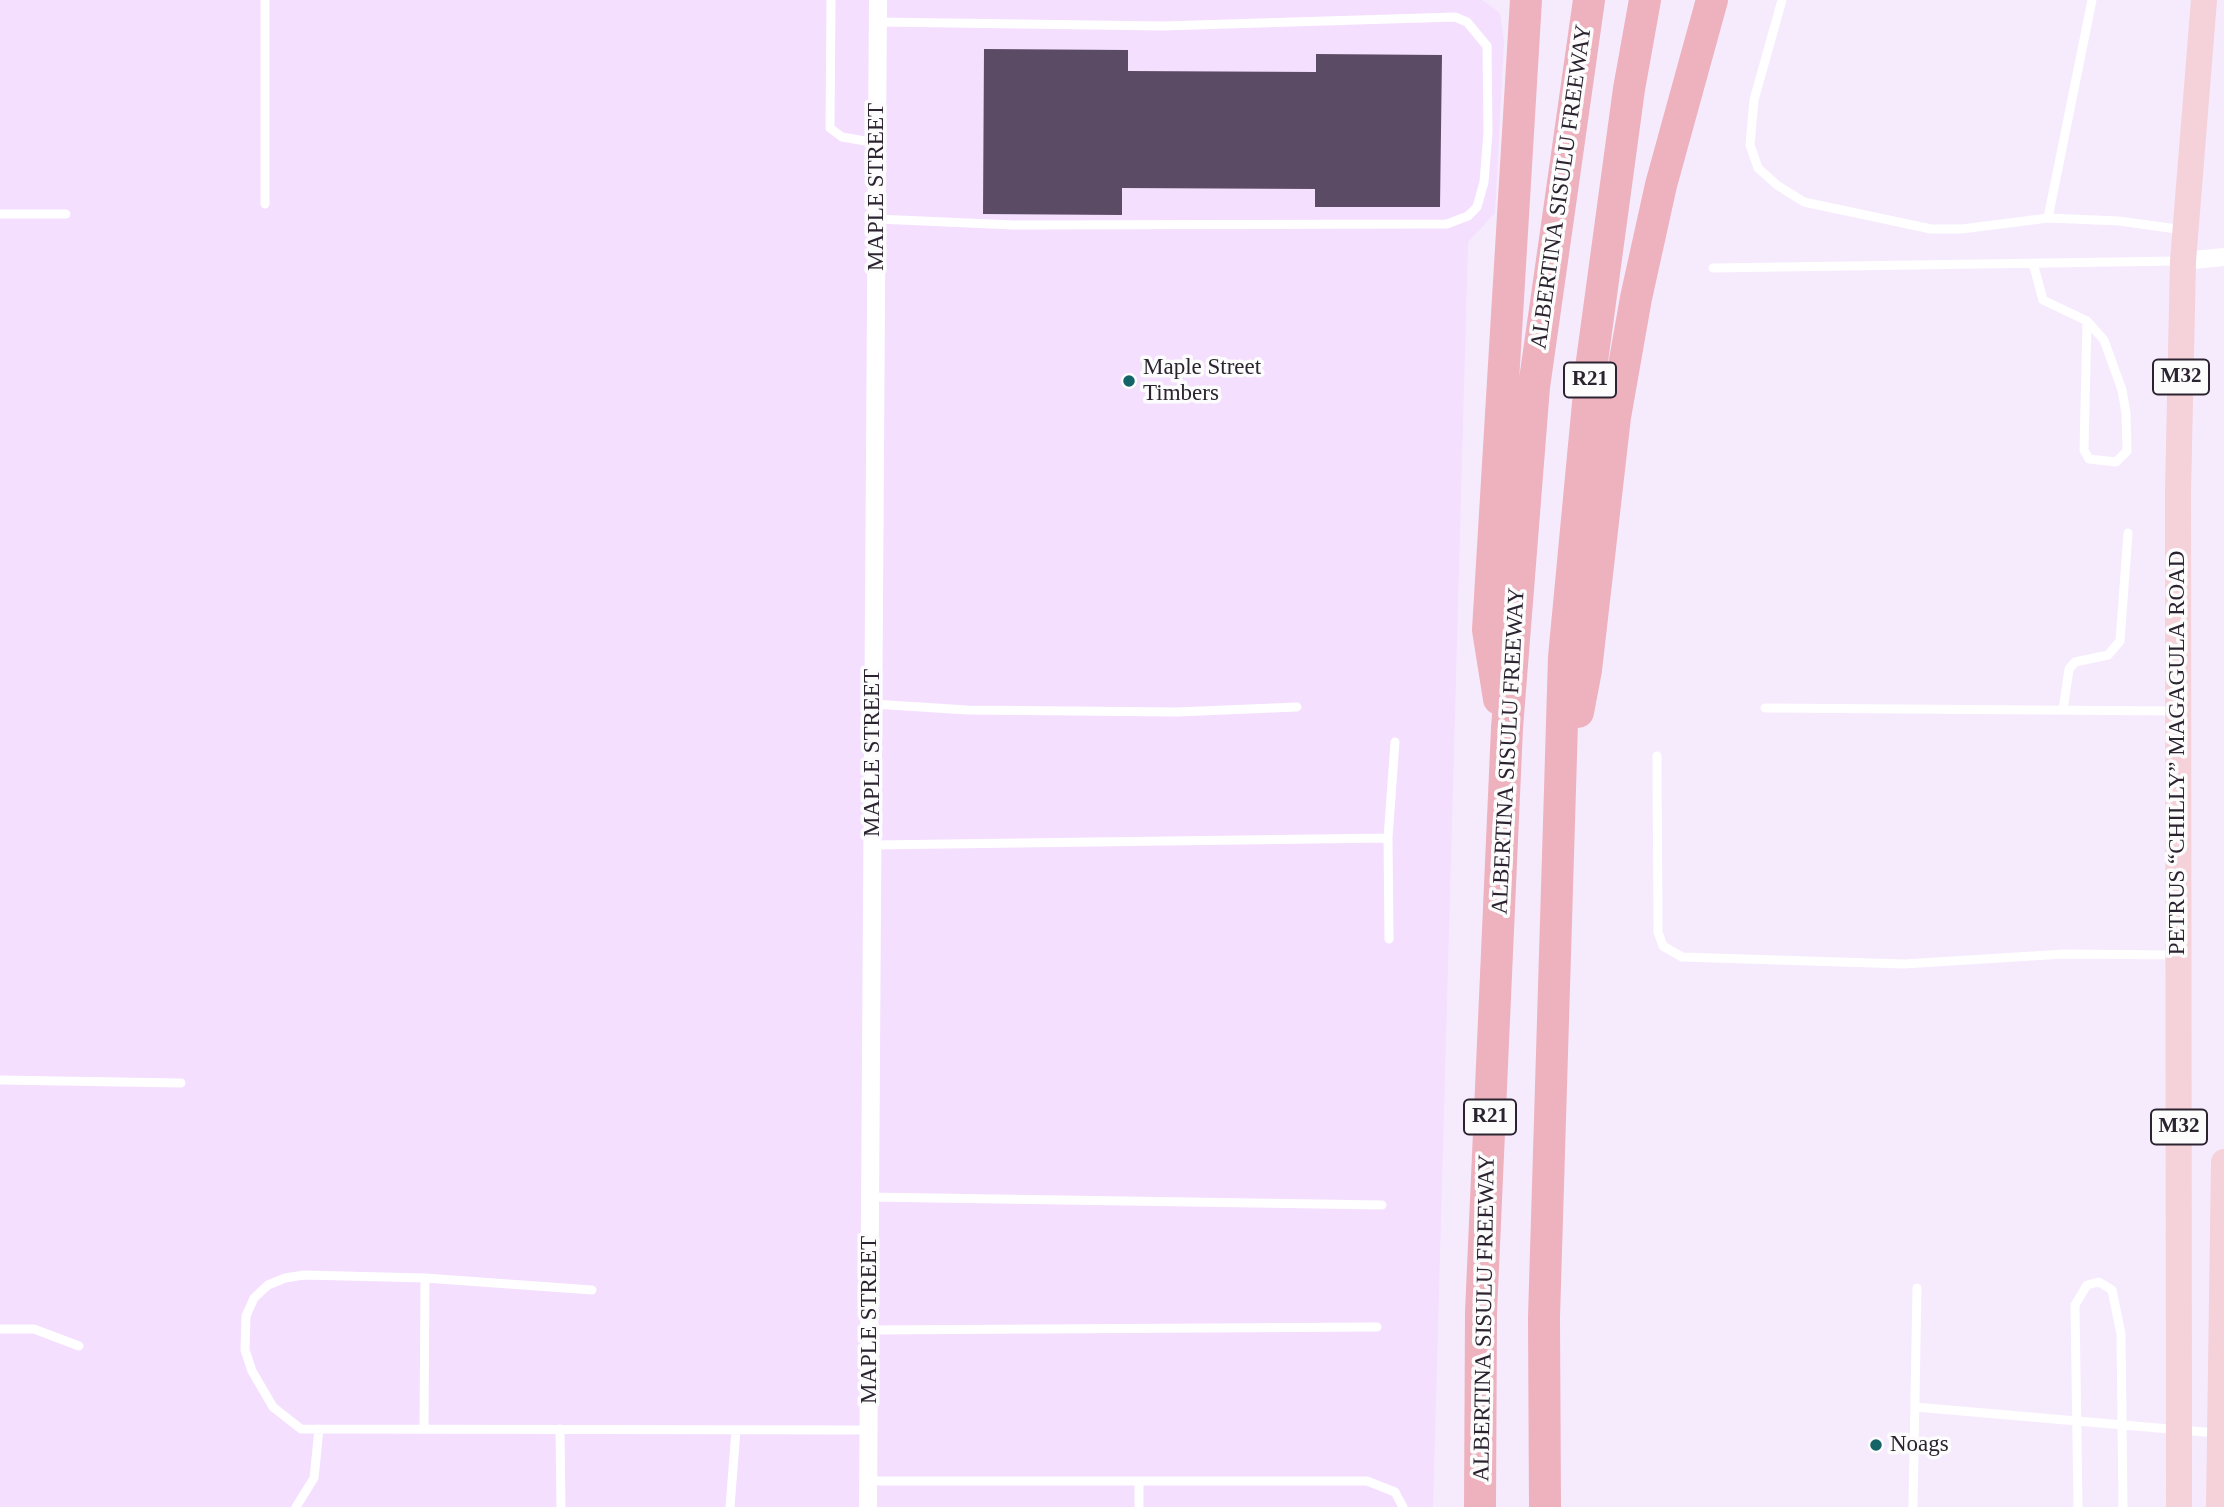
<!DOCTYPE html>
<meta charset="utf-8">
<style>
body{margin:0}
canvas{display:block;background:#f6eafd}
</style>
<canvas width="2224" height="1507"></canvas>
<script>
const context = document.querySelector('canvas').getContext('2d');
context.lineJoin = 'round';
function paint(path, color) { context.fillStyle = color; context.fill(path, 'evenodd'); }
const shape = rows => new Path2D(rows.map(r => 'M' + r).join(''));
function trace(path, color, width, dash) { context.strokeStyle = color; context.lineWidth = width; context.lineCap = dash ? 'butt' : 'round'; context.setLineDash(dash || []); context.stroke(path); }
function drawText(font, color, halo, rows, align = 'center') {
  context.font = font + ' Georgia,serif'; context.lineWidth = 7; context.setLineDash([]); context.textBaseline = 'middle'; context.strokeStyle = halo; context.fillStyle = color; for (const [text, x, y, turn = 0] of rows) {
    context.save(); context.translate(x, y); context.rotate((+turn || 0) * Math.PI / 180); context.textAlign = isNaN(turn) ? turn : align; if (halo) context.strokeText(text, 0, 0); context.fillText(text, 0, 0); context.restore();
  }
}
paint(shape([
 [0,0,1482,0,1500,13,1504,40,1495,213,1468,242,1433,1507,0,1507]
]), '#f4dffe');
paint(shape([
 [984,49,1128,50,1128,71,1316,72,1316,54,1442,55,1440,207,1315,207,1315,189,1122,188,1122,215,983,214]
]), '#5c4b65');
trace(shape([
 [831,0,830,128,842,137,877,143],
 [1782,0,1754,100,1750,145,1758,168,1777,185,1804,202,1931,229,1962,229,2048,218,2119,221,2184,230],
 [265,204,265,0],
 [0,214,66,214],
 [2048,218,2092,0],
 [877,219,1013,225,1447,224,1468,216,1477,207,1484,182,1488,132,1487,46,1467,22,1455,17,1163,26,878,22],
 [2033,263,2043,300,2087,321,2104,340,2122,390,2126,413,2127,451,2116,462,2089,459,2084,450,2087,321],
 [1713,268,2180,261],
 [874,704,967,710,1177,712,1297,707],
 [1765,708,2177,711],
 [2063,710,2069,669,2075,662,2108,655,2120,641,2128,533],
 [1657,756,1658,932,1663,946,1682,957,1904,964,2064,954,2176,955],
 [873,845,1388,838],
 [1389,939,1388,838,1395,742],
 [0,1080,181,1083],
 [870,1197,1382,1205],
 [592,1290,425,1278,304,1275,285,1278,268,1285,254,1298,246,1316,245,1350,252,1371,273,1407,301,1429,869,1430],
 [0,1329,34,1329,79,1346],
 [870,1330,1377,1327],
 [1915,1407,2216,1433],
 [424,1429,425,1278],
 [560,1429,561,1507],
 [869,1481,1367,1481,1395,1492,1403,1507],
 [1139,1481,1139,1507],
 [296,1507,314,1478,319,1429],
 [730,1507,736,1430],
 [1913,1507,1917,1288],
 [2078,1507,2075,1305,2087,1285,2099,1282,2112,1290,2121,1334,2123,1507]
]), '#fff', 9);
trace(shape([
 [2183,261,2224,257],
 [868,1507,878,0]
]), '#fff', 18);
trace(shape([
 [2179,1507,2178,492,2183,261,2204,0],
 [2219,1507,2224,1162]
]), '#f5d1d9', 26);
trace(shape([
 [1499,699,1488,630,1526,0],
 [1578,712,1586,670,1615,417,1636,298,1661,185,1712,0],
 [1480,1507,1481,1312,1507,728,1534,387,1589,0],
 [1545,1507,1544,1317,1564,657,1592,361,1629,89,1645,0]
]), '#eeb2bf', 32);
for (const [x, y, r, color] of [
 [1129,381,7,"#136367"],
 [1876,1445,7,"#136367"]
]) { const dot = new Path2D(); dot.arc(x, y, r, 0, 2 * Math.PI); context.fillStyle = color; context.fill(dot); trace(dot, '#fcfcfc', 2.5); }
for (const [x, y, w] of [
 [2181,377,56],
 [1590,380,52],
 [1490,1117,52],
 [2179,1127,56]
]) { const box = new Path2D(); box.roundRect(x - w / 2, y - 17.5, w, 35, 5); context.fillStyle = '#fcfcfc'; context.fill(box); trace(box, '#2b232f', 2); }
drawText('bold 21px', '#2b232f', null, [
 ["M32",2181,377],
 ["R21",1590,380],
 ["R21",1490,1117],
 ["M32",2179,1127]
]);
drawText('23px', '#2b232f', '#fcfcfc', [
 ["MAPLE STREET",877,187,-90],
 ["ALBERTINA SISULU FREEWAY",1562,187,-82],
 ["ALBERTINA SISULU FREEWAY",1509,751,-87],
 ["MAPLE STREET",873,753,-90],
 ["PETRUS “CHILLY” MAGAGULA ROAD",2178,753,-90],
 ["ALBERTINA SISULU FREEWAY",1485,1318,-89],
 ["MAPLE STREET",870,1320,-90]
]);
drawText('23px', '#2b232f', '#fcfcfc', [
 ["Maple Street",1143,368],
 ["Timbers",1143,394],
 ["Noags",1890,1445]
], 'left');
</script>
